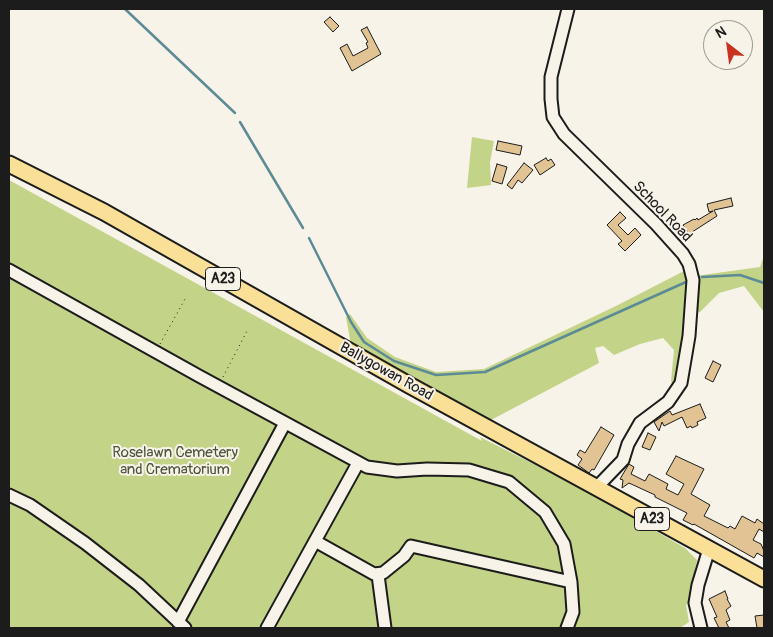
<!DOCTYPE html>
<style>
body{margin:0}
#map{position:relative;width:773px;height:637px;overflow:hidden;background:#f7f3e8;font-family:Pangolin,sans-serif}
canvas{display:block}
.frame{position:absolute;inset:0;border:10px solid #1c1c1c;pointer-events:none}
.north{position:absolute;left:703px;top:20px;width:50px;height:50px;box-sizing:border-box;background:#f7f3e8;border:1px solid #9f9d96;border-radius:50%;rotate:330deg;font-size:14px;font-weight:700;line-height:20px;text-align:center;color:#1c1c1c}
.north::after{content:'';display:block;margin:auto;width:18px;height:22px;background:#c8321e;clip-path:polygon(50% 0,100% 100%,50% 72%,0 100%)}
</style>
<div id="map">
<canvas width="773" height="637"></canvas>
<div class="frame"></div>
<div class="north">N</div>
</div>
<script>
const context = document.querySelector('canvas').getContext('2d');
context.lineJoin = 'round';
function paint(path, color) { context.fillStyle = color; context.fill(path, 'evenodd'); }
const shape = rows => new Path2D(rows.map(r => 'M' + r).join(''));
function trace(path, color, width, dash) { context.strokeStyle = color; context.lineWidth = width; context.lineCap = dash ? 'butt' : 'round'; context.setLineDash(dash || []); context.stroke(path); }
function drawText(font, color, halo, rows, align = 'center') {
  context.font = font + ' Pangolin,sans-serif'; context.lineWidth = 4; context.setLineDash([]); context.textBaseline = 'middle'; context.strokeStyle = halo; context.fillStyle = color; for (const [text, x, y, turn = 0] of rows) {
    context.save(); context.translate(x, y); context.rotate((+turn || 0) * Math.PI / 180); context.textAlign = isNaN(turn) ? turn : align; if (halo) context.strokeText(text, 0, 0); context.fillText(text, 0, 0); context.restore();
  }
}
paint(shape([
 [472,137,494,141,490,162,491,185,467,188],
 [9,180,482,441,480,437,585,490,685,548,697,560,689,602,686,605,689,622,680,628,9,628],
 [764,256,764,312,744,286,719,293,700,312,687,316,679,376,673,386,671,381,674,350,663,338,640,344,614,355,603,346,595,348,599,363,491,420,351,345,346,317,350,314,367,338,395,357,436,372,484,369,616,306,686,270,688,277,760,267]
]), '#c3d387');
trace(shape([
 [125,9,235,113],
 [240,122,303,228],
 [309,238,351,322,364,342,394,361,436,375,485,372,686,282],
 [702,277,740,275,764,283]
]), '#5c8b95', 2.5);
const building = shape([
 [330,17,339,26,333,32,324,22,330,17],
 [367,27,381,54,352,71,340,48,347,44,353,56,368,48,366,43,368,42,361,30,367,27],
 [498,141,522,146,520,155,496,150,498,141],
 [546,158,548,161,551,159,555,165,540,175,534,165,546,158],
 [524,163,533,170,522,183,518,180,512,189,507,185,524,163],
 [497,164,507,167,502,184,492,181,497,164],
 [731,198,733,206,714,210,717,216,689,234,683,225,694,219,695,220,697,218,698,220,713,211,709,212,707,204,731,198],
 [620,212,626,218,618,225,628,235,635,228,641,235,625,251,618,244,622,241,607,225,620,212],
 [713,361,721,365,713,382,705,378,713,361],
 [700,404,706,418,697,422,698,425,692,428,691,426,687,428,682,417,664,426,662,422,659,431,654,422,670,411,672,415,700,404],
 [601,427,614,435,594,470,592,469,589,473,578,465,582,459,577,455,580,450,585,453,601,427],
 [648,433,656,437,650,450,642,447,648,433],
 [676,456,704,469,691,494,710,505,704,516,728,528,730,526,735,529,742,516,755,523,757,519,764,524,764,532,759,529,753,540,761,544,764,551,764,557,757,553,754,558,694,524,693,525,683,520,687,513,655,497,655,495,629,483,622,488,623,480,620,479,629,464,634,467,631,474,645,481,649,474,668,484,666,489,678,495,684,484,666,474,676,456],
 [725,591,728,599,727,599,731,606,726,610,730,620,726,622,729,628,719,628,714,618,717,617,709,599,725,591],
 [764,615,764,628,757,628,755,616,764,615]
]);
paint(building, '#e1c394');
trace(building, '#1c1c1c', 1);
const minor = shape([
 [568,9,551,77,551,99,553,117,564,134,656,224,683,254,689,264,693,280,689,336,681,383,668,402,640,423,628,444,623,460,596,488],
 [9,270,199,376,367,467,397,471,427,469,469,470,509,482,545,512,564,544,571,582,573,612,567,628],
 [9,495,30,505,85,543,139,585,185,628],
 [315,541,374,574,383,573,404,556,411,546,571,582],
 [378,575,385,628],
 [178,622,285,423],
 [267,628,358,463],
 [701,628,695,603,698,585,709,549]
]);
const major = shape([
 [9,164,104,212,409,385,764,579]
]);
trace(minor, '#1c1c1c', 15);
trace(major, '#1c1c1c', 19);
trace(shape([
 [160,344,185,299],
 [223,377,247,331]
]), '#1c1c1c', 1, [1, 4]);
trace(minor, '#f7f3e8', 11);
trace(major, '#fadf96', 15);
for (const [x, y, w] of [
 [223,279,35],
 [652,519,35]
]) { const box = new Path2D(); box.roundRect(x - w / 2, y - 11.5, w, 23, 4); context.fillStyle = '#f7f3e8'; context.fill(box); trace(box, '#1c1c1c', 1); }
drawText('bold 14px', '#1c1c1c', null, [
 ["A23",223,279],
 ["A23",652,519]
]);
drawText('15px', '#1c1c1c', '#f7f3e8', [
 ["School Road",662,212,46],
 ["Ballygowan Road",386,372,29]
]);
drawText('15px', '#4e533c', '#f7f3e8', [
 ["Roselawn Cemetery",175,453],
 ["and Crematorium",175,470]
]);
</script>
